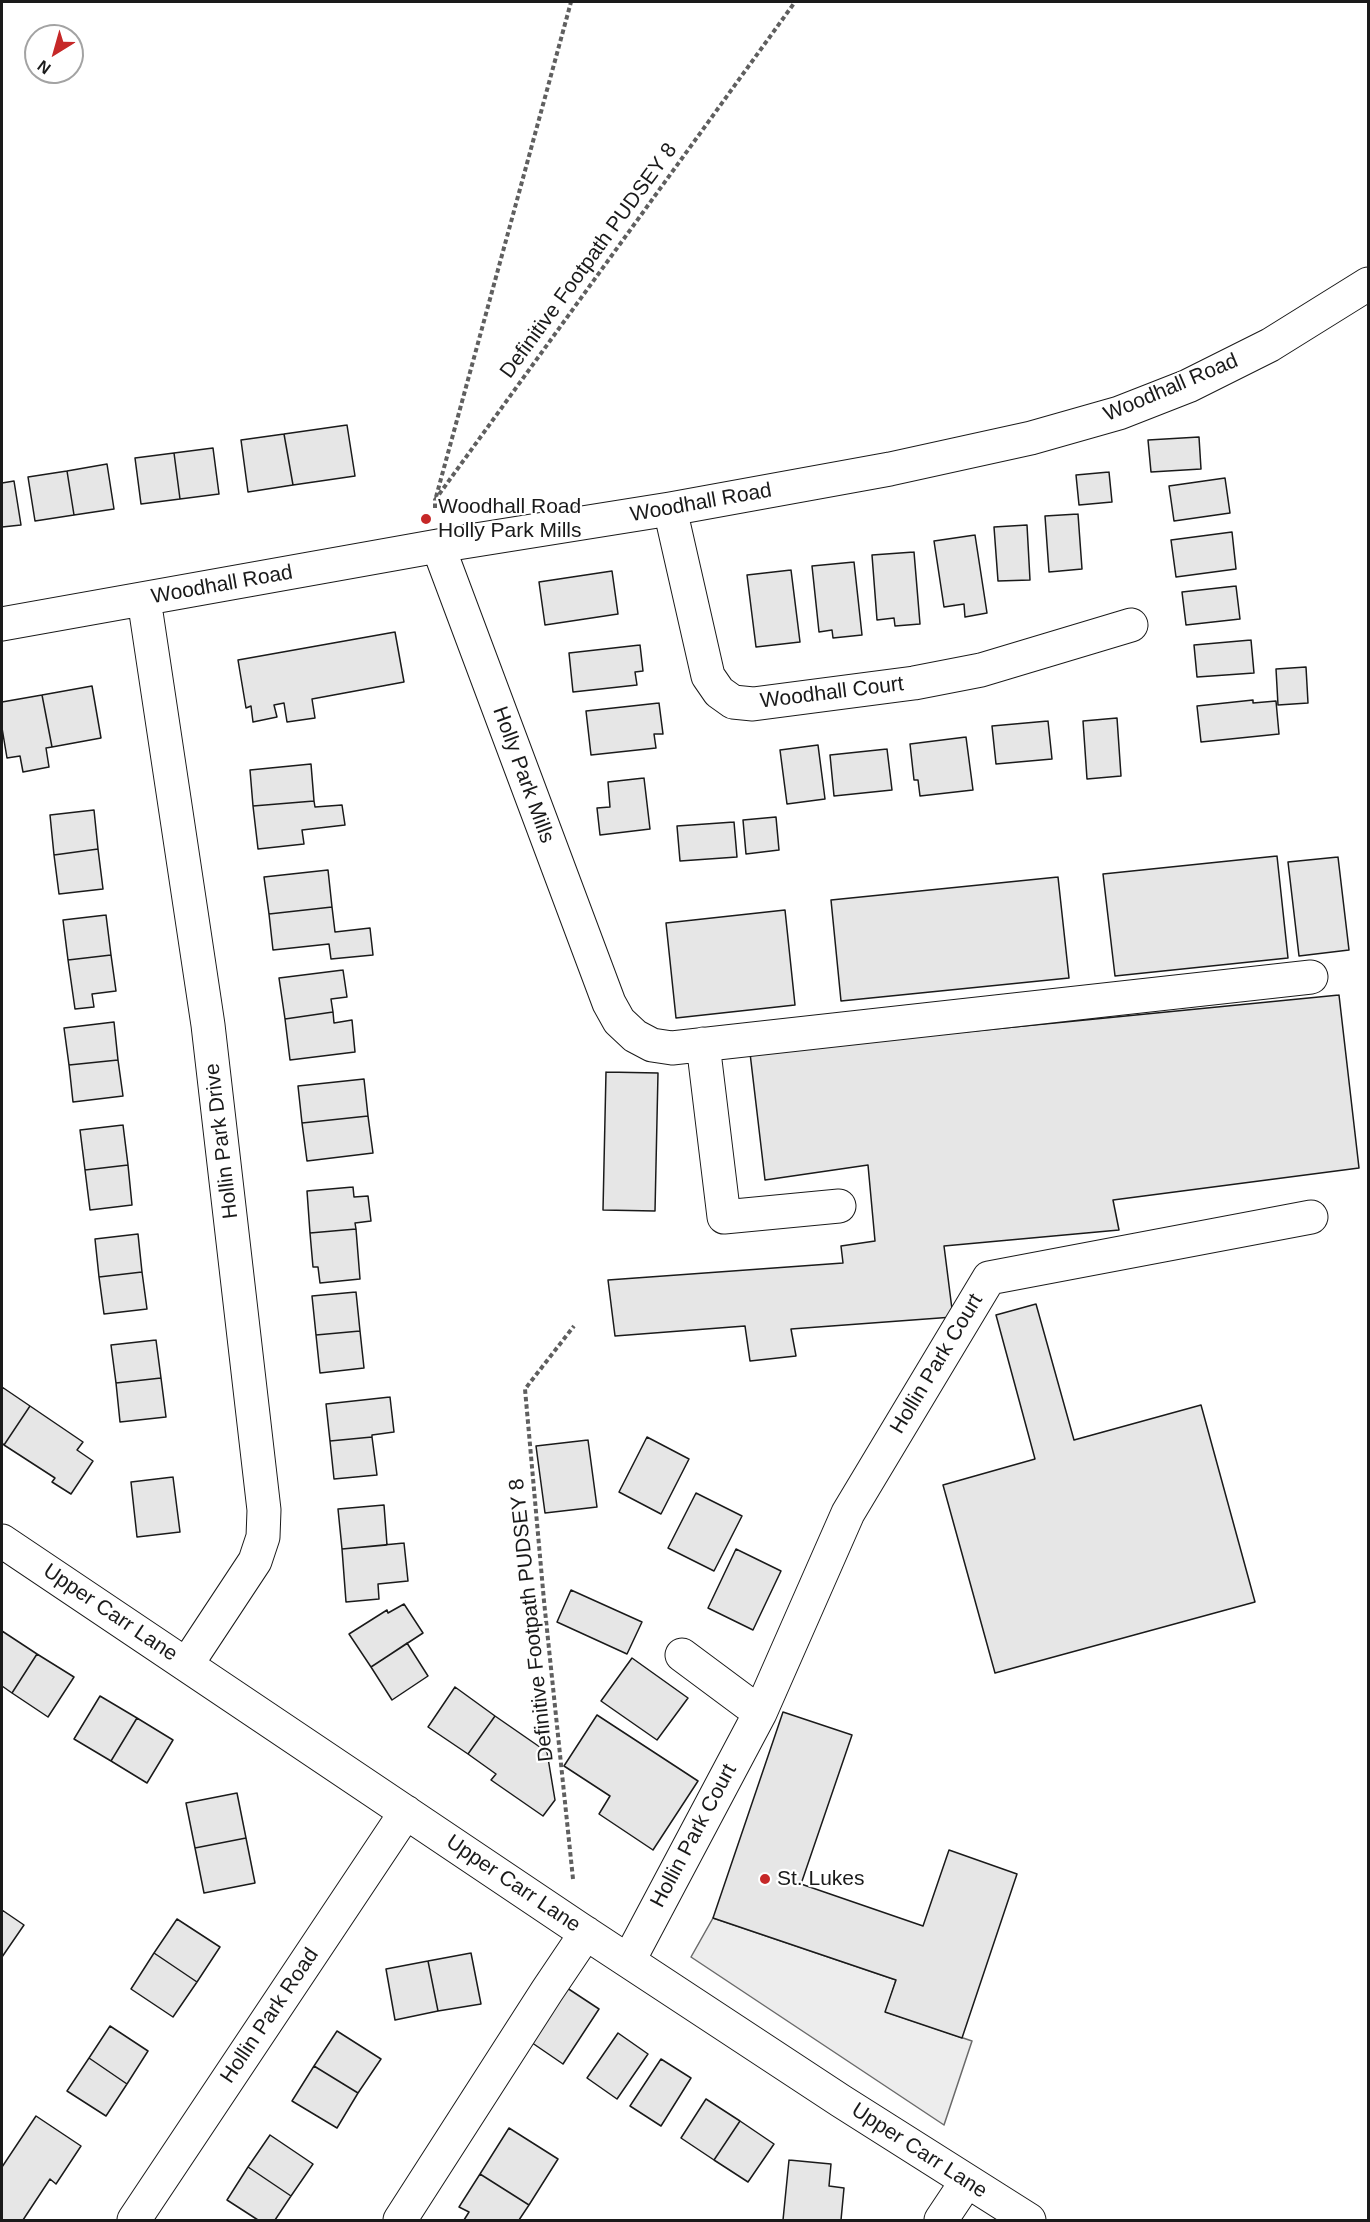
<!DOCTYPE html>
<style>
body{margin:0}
#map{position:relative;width:1370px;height:2222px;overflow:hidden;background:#fff;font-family:Helvetica,sans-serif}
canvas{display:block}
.frame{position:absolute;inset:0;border:3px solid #1a1a1a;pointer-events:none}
.north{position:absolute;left:24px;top:24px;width:60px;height:60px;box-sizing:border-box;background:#fff;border:2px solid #a3a3a3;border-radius:50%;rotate:217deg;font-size:16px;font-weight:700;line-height:24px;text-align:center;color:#1a1a1a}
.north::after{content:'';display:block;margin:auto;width:21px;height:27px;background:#c62828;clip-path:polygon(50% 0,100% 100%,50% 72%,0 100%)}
</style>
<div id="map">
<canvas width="1370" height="2222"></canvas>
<div class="frame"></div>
<div class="north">N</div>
</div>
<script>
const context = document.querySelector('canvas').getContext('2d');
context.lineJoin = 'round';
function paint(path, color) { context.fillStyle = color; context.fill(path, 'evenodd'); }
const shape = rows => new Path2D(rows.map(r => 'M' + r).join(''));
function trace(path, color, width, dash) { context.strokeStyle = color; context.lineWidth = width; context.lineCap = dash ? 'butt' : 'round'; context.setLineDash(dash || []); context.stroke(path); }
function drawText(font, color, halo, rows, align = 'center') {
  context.font = font + ' Helvetica,sans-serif'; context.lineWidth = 4.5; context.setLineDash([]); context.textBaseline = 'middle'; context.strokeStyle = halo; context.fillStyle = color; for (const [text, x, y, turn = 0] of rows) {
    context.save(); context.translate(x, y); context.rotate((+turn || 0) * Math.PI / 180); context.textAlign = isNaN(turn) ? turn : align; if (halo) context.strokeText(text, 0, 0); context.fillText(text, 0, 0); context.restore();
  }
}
const built = shape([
 [713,1918,896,1980,886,2012,972,2041,944,2125,691,1957,713,1918]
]);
paint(built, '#ededed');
trace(built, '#6a6a6a', 1.5);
const building = shape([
 [347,425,355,476,293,485,284,434,347,425],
 [284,434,293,485,248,492,241,440,284,434],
 [1199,437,1201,469,1151,472,1148,440,1199,437],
 [213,448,219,494,180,499,174,453,213,448],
 [174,453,180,499,141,504,135,458,174,453],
 [107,464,114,509,74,515,67,471,107,464],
 [67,471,74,515,35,521,28,477,67,471],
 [1109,472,1112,502,1079,505,1076,475,1109,472],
 [1225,478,1230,513,1174,521,1169,486,1225,478],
 [14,481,21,525,2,527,2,483,14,481],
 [1078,514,1082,569,1049,572,1045,516,1078,514],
 [1027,525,1030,580,998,581,994,527,1027,525],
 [1232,532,1236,569,1176,577,1171,540,1232,532],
 [975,535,987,613,965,617,964,604,944,607,934,541,975,535],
 [914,552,920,624,895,626,894,618,877,620,872,555,914,552],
 [854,562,862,635,833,638,832,630,819,632,812,566,854,562],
 [791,570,800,642,756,647,747,575,791,570],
 [612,571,618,614,545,625,539,582,612,571],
 [1236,586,1240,619,1186,625,1182,592,1236,586],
 [395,632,404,682,312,699,315,718,287,722,284,703,274,705,277,717,253,722,251,706,246,708,238,660,395,632],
 [1251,640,1254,673,1197,677,1194,645,1251,640],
 [640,645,643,671,635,672,637,685,573,692,569,653,640,645],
 [1306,667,1308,703,1278,705,1276,669,1306,667],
 [92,686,101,738,52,747,42,695,92,686],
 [42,695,52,747,46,748,49,767,23,772,20,756,7,758,2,728,2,702,42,695],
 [1253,700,1253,703,1276,701,1279,734,1201,742,1197,706,1253,700],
 [659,703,663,734,654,734,656,748,591,755,586,711,659,703],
 [1117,718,1121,776,1087,779,1083,721,1117,718],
 [1048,721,1052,759,996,764,992,726,1048,721],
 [966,737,973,790,920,796,918,780,914,780,910,744,966,737],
 [818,745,825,799,787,804,780,750,818,745],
 [887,749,892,790,834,796,830,755,887,749],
 [311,764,314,801,253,806,250,770,311,764],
 [644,778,650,829,600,835,597,808,610,807,608,782,644,778],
 [314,801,315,807,342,805,345,825,302,830,304,844,258,849,253,806,314,801],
 [94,810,98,849,54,855,50,815,94,810],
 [776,817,779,850,746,854,743,820,776,817],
 [734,822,737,857,680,861,677,826,734,822],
 [98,849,103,889,59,894,54,855,98,849],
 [1277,856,1288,958,1115,976,1103,874,1277,856],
 [1338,857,1349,950,1299,956,1288,862,1338,857],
 [328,870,332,907,269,914,264,877,328,870],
 [1058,877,1069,978,841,1001,831,900,1058,877],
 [332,907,335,932,370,928,373,955,331,959,329,944,273,950,269,914,332,907],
 [785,910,795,1005,676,1018,666,923,785,910],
 [106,915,111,955,68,960,63,920,106,915],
 [111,955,116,991,92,994,94,1007,75,1009,68,960,111,955],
 [343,970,347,997,331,999,333,1012,285,1019,279,978,343,970],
 [1339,995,1359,1168,1113,1200,1119,1230,944,1246,953,1317,791,1329,796,1356,750,1361,745,1326,615,1336,608,1280,843,1263,841,1246,875,1241,868,1165,765,1180,750,1053,1339,995],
 [333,1012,334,1023,352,1020,355,1052,290,1060,285,1019,333,1012],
 [114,1022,118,1060,69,1065,64,1028,114,1022],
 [118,1060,123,1096,73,1102,69,1065,118,1060],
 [606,1072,658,1073,655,1211,603,1210,606,1072],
 [364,1079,368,1116,302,1123,298,1086,364,1079],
 [368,1116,373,1153,307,1161,302,1123,368,1116],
 [123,1125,128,1165,85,1170,80,1130,123,1125],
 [128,1165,132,1205,90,1210,85,1170,128,1165],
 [353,1187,354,1197,368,1196,371,1221,355,1223,356,1229,310,1233,307,1191,353,1187],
 [356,1229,360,1279,320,1283,318,1267,313,1267,310,1233,356,1229],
 [138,1234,142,1272,99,1277,95,1239,138,1234],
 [142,1272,147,1309,104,1314,99,1277,142,1272],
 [356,1292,360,1331,316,1335,312,1296,356,1292],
 [1036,1304,1074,1440,1201,1405,1255,1602,995,1673,943,1485,1035,1459,996,1315,1036,1304],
 [360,1331,364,1368,320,1373,316,1335,360,1331],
 [156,1340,161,1378,116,1383,111,1345,156,1340],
 [161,1378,166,1417,120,1422,116,1383,161,1378],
 [2,1387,30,1406,4,1445,2,1443,2,1387],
 [390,1397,394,1432,372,1435,372,1437,330,1441,326,1404,390,1397],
 [30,1406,83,1442,77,1450,93,1461,71,1494,52,1482,55,1478,4,1445,30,1406],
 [372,1437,377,1475,334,1479,330,1441,372,1437],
 [647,1437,689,1459,661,1514,619,1492,647,1437],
 [588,1440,597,1507,545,1513,536,1446,588,1440],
 [173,1477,180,1532,137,1537,131,1482,173,1477],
 [696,1493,742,1516,714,1571,668,1548,696,1493],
 [384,1505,387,1545,342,1549,338,1509,384,1505],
 [404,1543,408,1581,378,1584,379,1599,346,1602,342,1549,404,1543],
 [736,1549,781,1571,753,1630,708,1608,736,1549],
 [571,1590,642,1622,627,1654,557,1622,571,1590],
 [404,1604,423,1633,371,1667,349,1634,387,1610,388,1613,404,1604],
 [2,1631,37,1654,12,1693,2,1686,2,1631],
 [407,1643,428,1676,392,1700,371,1667,407,1643],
 [37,1654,74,1677,48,1717,12,1693,37,1654],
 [632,1658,688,1698,657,1740,601,1701,632,1658],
 [455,1687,495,1716,468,1754,428,1727,455,1687],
 [100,1696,137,1718,111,1761,74,1739,100,1696],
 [783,1712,852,1735,801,1884,923,1926,949,1850,1017,1874,962,2038,885,2012,896,1980,713,1918,783,1712],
 [597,1715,698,1781,653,1850,599,1814,610,1796,564,1766,597,1715],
 [495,1716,547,1752,555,1800,543,1816,491,1780,496,1774,468,1754,495,1716],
 [137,1718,173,1740,147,1783,111,1761,137,1718],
 [237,1793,246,1838,195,1848,186,1803,237,1793],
 [246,1838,255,1883,204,1893,195,1848,246,1838],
 [2,1910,24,1925,2,1957,2,1910],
 [177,1919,220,1947,197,1982,154,1953,177,1919],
 [154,1953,197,1982,173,2017,131,1989,154,1953],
 [471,1953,481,2004,438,2011,428,1961,471,1953],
 [428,1961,438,2011,395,2020,386,1969,428,1961],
 [561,1984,599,2009,563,2064,525,2038,561,1984],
 [110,2026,148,2051,127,2084,89,2058,110,2026],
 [337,2031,381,2059,358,2093,314,2066,337,2031],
 [618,2033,648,2054,617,2099,587,2078,618,2033],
 [89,2058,127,2084,106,2116,67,2091,89,2058],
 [661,2059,691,2078,661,2126,630,2106,661,2059],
 [314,2066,358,2093,337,2128,292,2101,314,2066],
 [706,2099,740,2121,714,2160,681,2138,706,2099],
 [36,2116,81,2146,56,2184,50,2179,23,2220,2,2220,2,2167,36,2116],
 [740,2121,774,2144,748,2182,714,2160,740,2121],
 [509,2128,558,2159,529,2205,480,2174,509,2128],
 [270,2135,313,2164,291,2196,248,2167,270,2135],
 [789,2160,831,2164,829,2186,844,2188,841,2220,783,2220,789,2160],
 [248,2167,291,2196,275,2220,258,2220,227,2200,248,2167],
 [480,2174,529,2205,519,2220,464,2220,469,2212,459,2207,480,2174]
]);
paint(building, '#e6e6e6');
trace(building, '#1a1a1a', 1.5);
const minor = shape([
 [670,509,708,676,719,692,733,702,753,704,914,683,981,670,1131,625],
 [438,546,609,1003,619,1021,635,1036,652,1045,672,1048,1311,977],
 [144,599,208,1025,264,1510,263,1537,255,1561,187,1664],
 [2,624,438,546,670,509,890,469,1031,438,1119,413,1188,386,1270,345,1368,284],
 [703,1044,724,1217,839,1206],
 [2,1541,578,1928,841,2101,1029,2220],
 [682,1655,760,1713],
 [629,1960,760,1713,848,1513,989,1278,1311,1217],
 [134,2220,406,1812],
 [400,2220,547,1991,586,1933],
 [941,2220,967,2181]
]);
trace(minor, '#1a1a1a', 35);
trace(shape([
 [436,497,571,2],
 [435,508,435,500,795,2],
 [573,1879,544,1601,525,1389,574,1326]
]), '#5f5f5f', 4, [4.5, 3]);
trace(minor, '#fff', 33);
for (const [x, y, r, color] of [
 [426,519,6,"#c62828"],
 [765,1879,6,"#c62828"]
]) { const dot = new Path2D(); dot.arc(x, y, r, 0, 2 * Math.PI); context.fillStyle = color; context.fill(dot); trace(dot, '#fff', 2); }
drawText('21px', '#1a1a1a', '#fff', [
 ["Definitive Footpath PUDSEY 8",589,261,-54],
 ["Woodhall Road",1171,388,-23],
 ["Woodhall Road",701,503,-10],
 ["Woodhall Road",222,585,-10],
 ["Woodhall Court",832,693,-7],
 ["Holly Park Mills",523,775,70],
 ["Hollin Park Drive",222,1141,-97],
 ["Hollin Park Court",937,1364,-59],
 ["Upper Carr Lane",110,1613,34],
 ["Definitive Footpath PUDSEY 8",532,1620,-96],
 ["Hollin Park Court",694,1836,-62],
 ["Upper Carr Lane",513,1884,34],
 ["Hollin Park Road",270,2016,-56],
 ["Upper Carr Lane",919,2151,33]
]);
drawText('21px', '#1a1a1a', '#fff', [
 ["Woodhall Road",438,507],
 ["Holly Park Mills",438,531],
 ["St. Lukes",777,1879]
], 'left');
</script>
